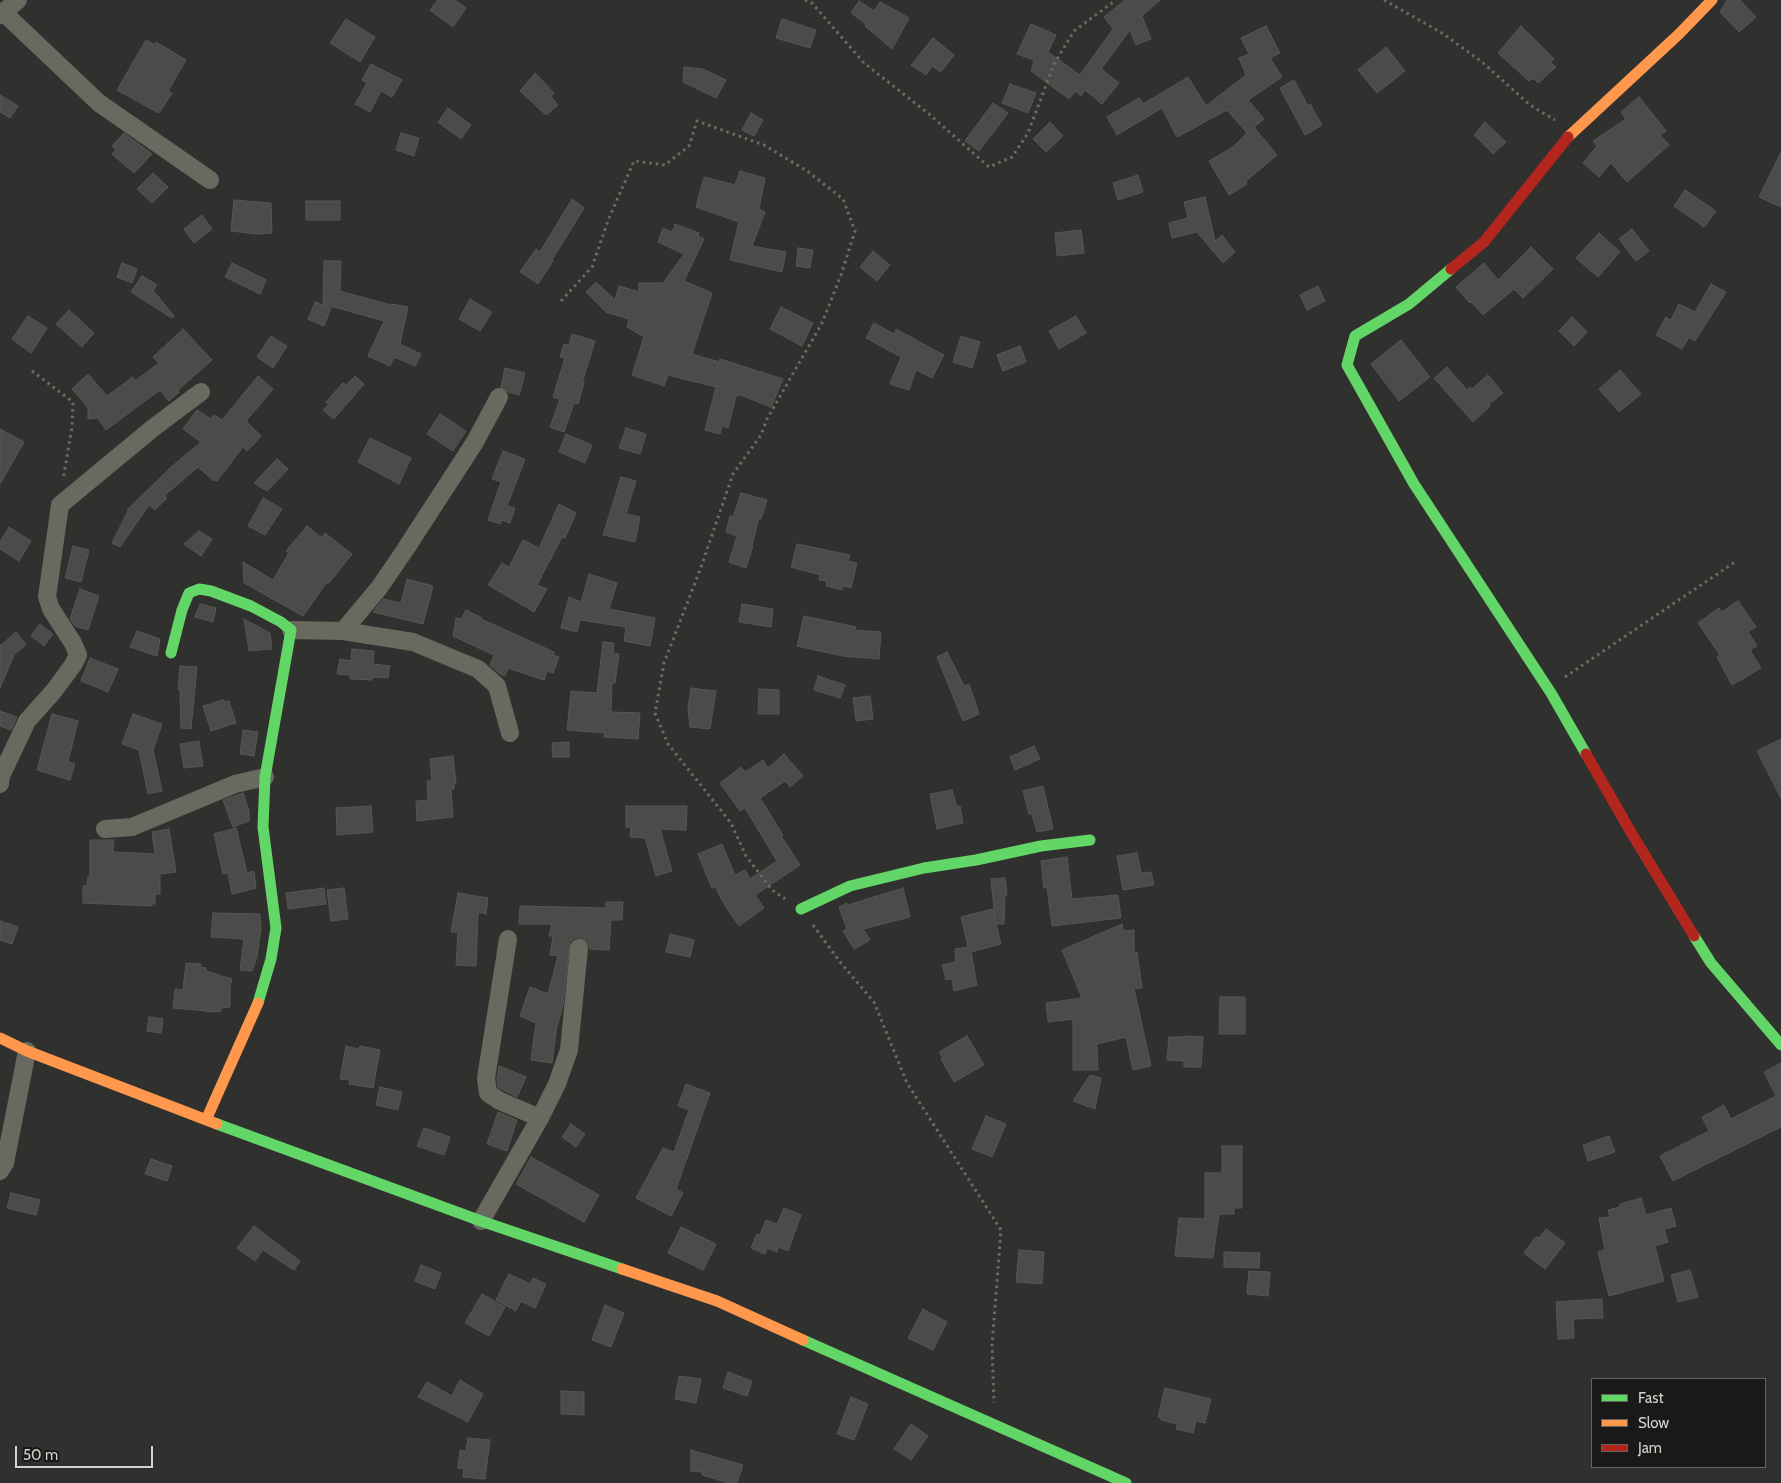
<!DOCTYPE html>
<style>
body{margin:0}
#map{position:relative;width:1781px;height:1483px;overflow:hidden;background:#30312e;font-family:Cabin,sans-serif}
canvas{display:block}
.legend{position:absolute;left:1591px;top:1378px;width:175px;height:90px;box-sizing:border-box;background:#191917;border:1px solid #636361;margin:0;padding:6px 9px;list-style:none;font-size:15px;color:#d2d2cf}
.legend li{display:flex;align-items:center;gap:10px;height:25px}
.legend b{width:25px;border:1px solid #636361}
.scale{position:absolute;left:15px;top:1446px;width:138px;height:22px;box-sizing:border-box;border:2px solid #d2d2cf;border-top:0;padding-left:6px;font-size:15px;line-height:18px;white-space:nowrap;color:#d2d2cf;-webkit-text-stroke:4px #191917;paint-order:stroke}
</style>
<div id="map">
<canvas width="1781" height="1483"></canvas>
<ul class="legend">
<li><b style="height:6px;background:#63d668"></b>Fast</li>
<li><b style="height:6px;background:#ff974d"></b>Slow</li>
<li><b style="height:6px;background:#b3261e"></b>Jam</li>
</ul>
<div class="scale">50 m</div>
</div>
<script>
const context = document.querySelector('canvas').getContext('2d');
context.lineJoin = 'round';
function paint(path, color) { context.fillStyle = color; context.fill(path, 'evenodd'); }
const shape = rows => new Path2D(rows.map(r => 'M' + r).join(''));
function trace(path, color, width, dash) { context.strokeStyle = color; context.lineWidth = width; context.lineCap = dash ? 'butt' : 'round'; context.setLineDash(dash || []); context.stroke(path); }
const building = shape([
 [438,0,455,0,466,8,453,27,430,10,438,0],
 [1125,0,1160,0,1142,16,1151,39,1136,45,1130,30,1101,69,1119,83,1102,104,1085,90,1081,96,1075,91,1069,99,1031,71,1034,60,1017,54,1031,24,1056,35,1048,52,1080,75,1113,29,1104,17,1125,0],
 [1727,0,1740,0,1756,17,1739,32,1720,12,1727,0],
 [859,1,874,11,880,2,909,18,892,49,865,26,866,24,851,13,859,1],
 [346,19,375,37,360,62,330,43,346,19],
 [782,19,816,30,810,48,776,38,782,19],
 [1266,26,1280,53,1270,58,1282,77,1248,100,1264,119,1254,127,1277,155,1246,181,1247,184,1229,195,1209,161,1233,147,1247,133,1227,110,1177,137,1162,108,1117,135,1107,117,1139,98,1143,104,1188,77,1206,106,1246,75,1239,58,1249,54,1241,38,1266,26],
 [1521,26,1554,59,1550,62,1556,67,1538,83,1533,78,1529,81,1498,53,1521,26],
 [933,38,954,55,941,72,932,66,926,75,911,65,933,38],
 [146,40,155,45,156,42,186,60,168,91,172,93,159,113,117,90,146,40],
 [1386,47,1405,71,1377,93,1358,70,1386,47],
 [371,64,402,80,392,97,381,91,370,112,355,104,367,83,362,80,371,64],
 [684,67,703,69,726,80,716,98,683,82,684,67],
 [535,73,554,93,551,96,558,105,546,115,520,91,535,73],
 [1294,80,1308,106,1310,104,1322,125,1305,135,1280,88,1294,80],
 [1010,84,1036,93,1028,113,1002,103,1010,84],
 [0,95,18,106,10,118,0,112,0,95],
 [1639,97,1666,131,1660,135,1669,145,1627,182,1611,163,1599,177,1583,163,1597,146,1593,141,1626,119,1621,112,1639,97],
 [993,103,1008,113,979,151,965,141,993,103],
 [448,108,471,125,461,139,438,122,448,108],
 [751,113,763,120,754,136,742,130,751,113],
 [1050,122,1063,136,1046,152,1033,139,1050,122],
 [1485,122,1506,142,1493,154,1474,135,1485,122],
 [124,133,152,154,134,173,112,154,116,150,112,146,124,133],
 [401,133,419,138,414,156,396,150,401,133],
 [1781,152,1781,207,1759,197,1781,152],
 [740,171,765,178,759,209,765,212,752,246,786,252,782,272,730,260,739,222,696,207,704,177,735,185,740,171],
 [153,173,168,187,152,203,137,189,153,173],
 [1138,175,1143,192,1118,200,1113,183,1138,175],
 [1685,190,1716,211,1704,227,1674,206,1685,190],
 [1205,197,1215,241,1222,235,1235,252,1223,263,1197,232,1172,238,1169,223,1188,218,1184,202,1205,197],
 [572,199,584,208,552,260,553,261,538,284,520,272,536,249,540,252,572,199],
 [234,200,271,203,272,233,257,234,231,231,234,200],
 [306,201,340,201,340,220,306,220,306,201],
 [202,215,212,229,194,243,184,229,202,215],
 [675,224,699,233,698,236,704,239,684,281,712,293,692,354,719,362,720,359,783,379,771,407,738,394,738,396,736,396,728,428,722,426,720,434,705,430,716,387,668,375,664,386,632,375,644,337,627,327,629,319,606,312,586,292,596,282,615,300,619,286,639,292,639,283,663,283,684,254,658,242,663,228,672,232,675,224],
 [1632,229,1649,251,1636,261,1619,239,1632,229],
 [1081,230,1084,253,1057,256,1055,233,1081,230],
 [1599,233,1620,252,1598,277,1576,258,1599,233],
 [1531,247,1553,269,1523,298,1514,289,1483,315,1471,302,1470,303,1456,287,1484,263,1498,280,1531,247],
 [798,248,813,250,810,268,796,266,798,248],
 [873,251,890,265,877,281,860,267,873,251],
 [324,261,341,261,340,291,391,305,391,304,408,307,400,344,421,354,415,366,394,357,390,366,368,356,384,321,323,304,324,261],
 [122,263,137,269,132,283,117,277,122,263],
 [232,263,266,280,260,294,225,277,232,263],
 [142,276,157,285,153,290,174,316,172,318,131,292,142,276],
 [1711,284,1726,292,1695,341,1689,337,1682,349,1656,335,1666,317,1671,320,1679,304,1695,312,1711,284],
 [1318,286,1325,301,1307,310,1300,295,1318,286],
 [470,299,492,312,480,331,459,319,470,299],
 [315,302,331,308,324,326,308,319,315,302],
 [781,307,813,323,802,346,770,329,781,307],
 [69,310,94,333,82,347,56,324,69,310],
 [28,316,47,328,31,353,12,339,28,316],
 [1076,316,1086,333,1059,349,1049,331,1076,316],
 [1572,317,1587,332,1574,346,1559,331,1572,317],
 [874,323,894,334,896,329,944,355,932,378,916,370,909,390,890,384,901,357,866,338,874,323],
 [183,329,212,360,178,390,179,392,169,401,160,390,106,430,98,418,88,419,88,408,72,389,88,374,107,396,133,377,135,381,159,363,153,357,183,329],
 [572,334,595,341,582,383,584,383,578,404,574,403,564,432,550,427,560,399,553,397,565,358,560,357,564,344,569,345,572,334],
 [271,336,287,346,273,368,257,357,271,336],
 [961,336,980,342,972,368,953,362,961,336],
 [1401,340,1430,377,1399,401,1371,364,1401,340],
 [1020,346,1026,362,1003,371,997,355,1020,346],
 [1447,367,1467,390,1470,387,1472,389,1488,375,1503,393,1489,404,1490,406,1473,422,1434,378,1447,367],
 [505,368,525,373,519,395,508,392,501,387,505,368],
 [1620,370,1641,394,1619,412,1599,389,1620,370],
 [258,376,273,389,246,421,261,436,257,441,247,451,243,447,217,481,216,480,214,481,198,467,164,496,167,498,155,510,149,505,120,547,112,543,128,511,127,510,169,469,201,442,183,429,197,410,211,419,214,415,222,420,258,376],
 [355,376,364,384,334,419,323,410,329,404,326,402,343,383,346,385,355,376],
 [440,414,466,431,453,451,427,434,440,414],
 [626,428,646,434,640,454,619,448,626,428],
 [0,429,24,442,0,484,0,429],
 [566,434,592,445,585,463,559,452,566,434],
 [370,438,411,458,399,484,358,462,370,438],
 [503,451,525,459,507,506,515,508,510,523,501,520,500,524,488,520,501,482,492,479,503,451],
 [277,459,288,469,267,491,254,483,277,459],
 [621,477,636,481,626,514,640,517,635,542,603,535,621,477],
 [741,493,767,500,761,519,759,518,752,545,753,546,746,568,729,562,737,536,726,532,730,516,733,517,741,493],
 [263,498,282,509,265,535,248,526,263,498],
 [559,504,576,513,565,538,562,537,537,585,547,589,534,612,488,585,502,563,509,567,523,540,539,548,559,504],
 [307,526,322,538,325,533,352,554,329,583,327,582,303,616,244,583,243,562,273,580,289,553,286,551,307,526],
 [9,527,31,541,19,561,0,549,0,542,9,527],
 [199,531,212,539,201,556,184,544,199,531],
 [797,544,850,555,848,561,857,563,851,588,843,586,842,590,826,586,827,581,819,580,820,575,791,567,797,544],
 [73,546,89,550,81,582,65,578,73,546],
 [589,574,617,583,609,609,655,618,650,646,624,641,626,627,580,620,577,632,561,628,569,597,581,602,589,574],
 [407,579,433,586,423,624,373,612,383,599,401,603,407,579],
 [80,589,99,596,88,630,75,626,70,619,80,589],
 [1738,601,1756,627,1748,632,1757,646,1750,650,1761,668,1732,685,1717,657,1720,655,1698,623,1719,608,1722,612,1738,601],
 [200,604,216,608,213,622,195,617,200,604],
 [742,604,773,609,771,627,739,622,742,604],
 [466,610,482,618,481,619,554,652,553,655,559,657,553,673,547,671,544,680,508,668,505,676,500,674,490,665,494,655,453,636,456,618,461,619,466,610],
 [804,616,856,627,855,630,881,632,879,659,843,656,797,646,804,616],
 [244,619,270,633,272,649,249,651,244,619],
 [40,624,53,634,44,646,31,636,40,624],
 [137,631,160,639,157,656,130,647,137,631],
 [16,632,26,644,14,655,0,688,0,646,16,632],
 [603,642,614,643,613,653,619,654,615,683,612,683,611,712,640,713,638,739,604,737,605,733,567,730,571,691,597,693,603,642],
 [352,649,374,651,373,664,390,666,388,678,372,677,372,680,350,679,350,675,337,674,340,659,351,661,352,649],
 [947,652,964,686,969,684,979,714,963,721,937,657,947,652],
 [90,658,118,669,108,692,81,681,90,658],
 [180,666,197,667,191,729,181,728,180,690,178,689,180,666],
 [818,676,845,685,840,698,814,690,818,676],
 [691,688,716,691,710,729,690,727,688,708,691,688],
 [759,689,779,690,779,714,758,714,759,689],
 [870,696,873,719,856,721,853,698,870,696],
 [223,700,224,702,229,701,236,723,211,731,203,706,223,700],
 [0,711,17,717,11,730,0,726,0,711],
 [52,714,78,721,68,762,75,764,70,780,37,770,52,714],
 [133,714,162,724,153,750,162,791,148,794,139,750,122,744,133,714],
 [243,730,258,732,254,756,240,754,243,730],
 [1781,739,1781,798,1757,751,1781,739],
 [199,741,203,766,184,768,180,744,199,741],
 [569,742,569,757,553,757,552,743,569,742],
 [1034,746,1040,759,1015,770,1010,757,1034,746],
 [784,754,803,776,790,787,785,781,760,798,783,835,781,836,800,865,755,895,764,908,739,926,726,907,717,891,717,886,712,888,698,854,722,844,735,875,745,870,750,879,777,861,745,808,740,811,720,783,741,767,745,772,763,760,768,768,784,754],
 [453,756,456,783,454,784,454,789,451,789,453,817,417,821,416,801,428,800,427,781,432,781,430,759,453,756],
 [1043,786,1053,829,1037,832,1032,814,1029,814,1023,791,1043,786],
 [952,790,957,807,960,806,963,823,937,829,930,794,952,790],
 [243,793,249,811,249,821,233,827,223,800,243,793],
 [371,806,373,832,337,835,336,808,371,806],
 [626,806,687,806,686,830,660,829,672,871,656,876,645,838,630,837,631,827,626,827,626,806],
 [236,828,247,873,254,871,256,888,232,894,228,873,223,874,214,834,236,828],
 [169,829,176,872,160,874,160,894,155,894,155,904,151,904,151,906,83,903,83,886,87,886,88,877,90,877,90,840,114,840,113,852,155,854,152,832,169,829],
 [1137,853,1141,873,1151,872,1154,885,1123,890,1117,856,1137,853],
 [1067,857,1072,899,1118,895,1121,918,1052,926,1047,887,1044,888,1041,861,1067,857],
 [1005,878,1007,895,1005,895,1004,924,996,924,1001,944,971,952,977,985,954,991,952,979,946,980,942,965,956,962,955,949,968,947,961,917,993,909,995,919,991,879,1005,878],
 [324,888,326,904,288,909,286,893,324,888],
 [344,888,348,919,331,921,327,890,344,888],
 [903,888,910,917,863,929,870,940,854,949,843,931,847,929,839,907,847,903,848,905,903,888],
 [458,893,488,898,486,914,478,912,476,966,456,965,458,932,451,932,458,893],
 [606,902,623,902,622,920,611,920,609,950,590,949,588,943,581,938,575,938,570,942,563,1006,557,1026,552,1063,531,1060,536,1023,520,1016,530,987,548,994,558,956,550,955,553,936,549,936,552,924,519,924,520,906,606,908,606,902],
 [213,913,260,914,261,928,257,956,252,971,240,970,244,939,211,937,213,913],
 [0,921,18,927,12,944,0,940,0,921],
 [1122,924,1123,931,1134,930,1134,952,1137,952,1142,988,1134,989,1151,1066,1133,1070,1126,1037,1097,1044,1098,1070,1073,1070,1073,1019,1048,1022,1046,1003,1082,998,1062,950,1122,924],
 [670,934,694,940,690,957,666,952,670,934],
 [186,963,201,964,200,967,206,968,206,971,232,979,230,986,230,1007,221,1008,221,1011,207,1012,206,1011,173,1008,175,989,183,990,186,963],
 [1220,997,1245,997,1245,1034,1219,1034,1220,997],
 [149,1017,163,1019,161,1033,147,1031,149,1017],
 [967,1036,984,1065,954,1082,941,1059,943,1058,939,1052,967,1036],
 [1185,1036,1203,1037,1201,1067,1184,1067,1184,1061,1167,1060,1169,1037,1185,1037,1185,1036],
 [346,1046,359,1049,360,1046,380,1050,373,1088,349,1084,350,1080,340,1079,346,1046],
 [1781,1063,1781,1127,1673,1181,1660,1156,1709,1131,1702,1117,1724,1105,1731,1119,1776,1096,1764,1072,1781,1063],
 [499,1066,526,1077,517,1097,498,1087,497,1078,499,1066],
 [1090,1075,1101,1078,1095,1109,1073,1101,1090,1075],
 [686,1084,710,1093,676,1189,683,1193,671,1216,636,1198,663,1148,674,1152,689,1110,678,1106,686,1084],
 [380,1087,402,1092,398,1110,376,1105,380,1087],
 [498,1112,517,1120,507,1151,487,1144,498,1112],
 [986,1116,1006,1124,992,1157,972,1149,986,1116],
 [571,1124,585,1134,576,1147,562,1137,571,1124],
 [424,1128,450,1137,444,1155,417,1146,424,1128],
 [1609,1136,1615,1152,1588,1161,1583,1145,1609,1136],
 [1222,1146,1242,1146,1242,1208,1234,1208,1234,1214,1219,1214,1213,1258,1175,1256,1179,1218,1205,1219,1205,1173,1222,1173,1222,1146],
 [531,1157,599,1195,584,1222,516,1184,531,1157],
 [151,1159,172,1166,167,1181,145,1174,151,1159],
 [11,1193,40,1200,36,1215,7,1208,11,1193],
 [1641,1198,1646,1215,1671,1208,1676,1226,1664,1229,1668,1242,1655,1246,1664,1281,1609,1296,1598,1252,1605,1250,1599,1218,1610,1217,1608,1210,1620,1207,1620,1204,1641,1198],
 [784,1208,801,1215,788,1251,778,1247,777,1252,767,1248,765,1254,751,1248,757,1234,760,1235,766,1220,777,1224,784,1208],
 [254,1226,300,1261,294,1270,263,1250,255,1261,237,1248,254,1226],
 [681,1227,716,1244,703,1270,668,1253,681,1227],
 [1546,1229,1565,1243,1545,1269,1524,1253,1536,1237,1539,1238,1546,1229],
 [1019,1250,1044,1252,1042,1284,1016,1282,1019,1250],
 [1224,1252,1260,1253,1259,1268,1224,1267,1224,1252],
 [421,1265,441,1273,435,1289,415,1281,421,1265],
 [1690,1270,1698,1297,1678,1302,1671,1275,1690,1270],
 [1249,1271,1270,1272,1268,1296,1247,1294,1249,1271],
 [509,1274,530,1284,533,1278,546,1284,535,1308,521,1301,516,1311,496,1300,509,1274],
 [482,1294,505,1307,489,1336,465,1323,482,1294],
 [1602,1299,1603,1318,1573,1319,1574,1338,1558,1339,1556,1302,1602,1299],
 [605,1305,624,1313,611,1347,592,1340,605,1305],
 [923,1309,947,1322,933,1350,908,1338,923,1309],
 [728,1372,752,1381,747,1396,723,1388,728,1372],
 [679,1376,701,1379,696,1403,675,1399,679,1376],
 [460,1380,483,1394,468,1422,418,1397,427,1382,452,1396,460,1380],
 [1165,1388,1211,1399,1205,1423,1196,1421,1193,1433,1176,1429,1177,1424,1161,1420,1161,1418,1158,1417,1165,1388],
 [561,1391,584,1392,584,1415,561,1414,561,1391],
 [851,1397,868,1404,854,1440,837,1434,851,1397],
 [911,1424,928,1436,911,1460,894,1449,911,1424],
 [468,1438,490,1440,485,1479,463,1477,464,1469,458,1468,460,1450,466,1451,468,1438],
 [691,1450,743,1465,737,1483,729,1483,702,1475,702,1472,691,1471,691,1450]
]);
paint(building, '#4b4c49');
trace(building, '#565754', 1);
trace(shape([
 [805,0,811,2,864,63,929,114,989,167,1012,157,1028,133,1054,64,1074,31,1116,0],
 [1384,0,1442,33,1482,62,1530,105,1555,120],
 [561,301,592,267,609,218,634,161,665,165,689,146,697,121,764,145,807,171,843,199,855,231,841,275,822,323,767,419,761,435,733,474,700,570,664,663,655,713,668,744,731,823,746,856,772,890,785,899],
 [32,371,73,402,72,427,63,480],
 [1565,677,1735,562],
 [813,925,840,962,874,1002,907,1083,1001,1230,992,1346,994,1403]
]), '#6c6c65', 3, [2.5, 4]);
trace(shape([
 [3,12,99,103,210,180],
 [0,15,18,0],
 [291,630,343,631,413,642,478,669,497,686,510,733],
 [343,631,379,588,405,550,475,442,499,397],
 [0,784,1,776,27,721,53,692,73,665,78,655,73,643,51,609,47,597,60,505,153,428,201,392],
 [105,829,132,827,235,784,265,777],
 [508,939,486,1078,488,1093,500,1101,540,1118],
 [0,1171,5,1163,27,1051],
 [481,1221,540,1118,557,1084,569,1050,579,948]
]), '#696a5f', 18);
trace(shape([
 [1451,269,1409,304,1355,336,1347,365,1414,484,1551,693,1586,754],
 [171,653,182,610,189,593,199,589,211,591,251,606,281,622,291,630,265,777,263,827,276,928,271,959,258,1003],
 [801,909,850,886,924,868,976,860,1041,846,1090,840],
 [1694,936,1711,963,1781,1045],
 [217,1124,481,1221,622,1269],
 [803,1340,1126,1483]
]), '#63d668', 11);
trace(shape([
 [1568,137,1679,34,1712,0],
 [0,1038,27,1051,217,1124],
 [206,1120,258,1003],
 [622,1269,717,1301,803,1340]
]), '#ff974d', 11);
trace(shape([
 [1451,269,1484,242,1568,137],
 [1586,754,1632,834,1694,936]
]), '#b3261e', 11);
</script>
